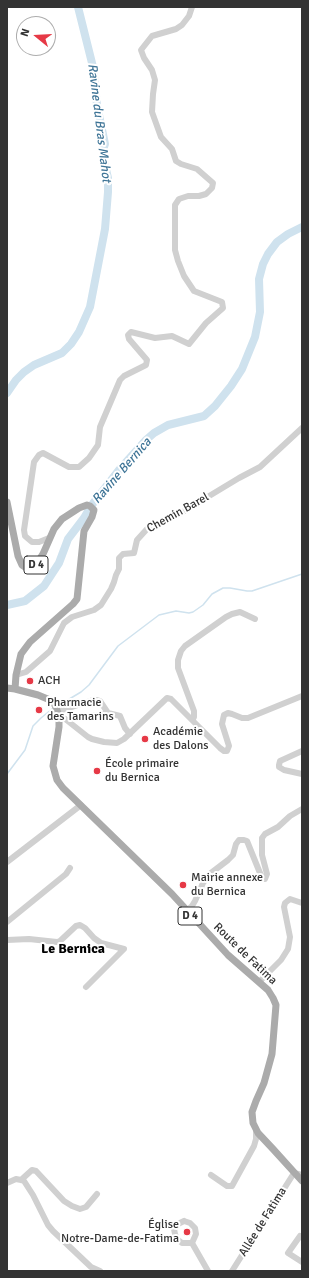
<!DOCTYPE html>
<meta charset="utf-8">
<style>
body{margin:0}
#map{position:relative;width:309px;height:1278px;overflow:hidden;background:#fff;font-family:Signika,sans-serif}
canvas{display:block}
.frame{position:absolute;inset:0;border:8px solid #333;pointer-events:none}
.north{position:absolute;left:16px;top:16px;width:40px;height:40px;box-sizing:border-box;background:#fff;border:1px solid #adadad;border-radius:50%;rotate:288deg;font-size:11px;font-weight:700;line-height:16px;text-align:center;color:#333}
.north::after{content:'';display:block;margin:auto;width:14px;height:18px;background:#e63946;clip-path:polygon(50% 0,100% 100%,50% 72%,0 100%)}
</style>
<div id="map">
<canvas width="309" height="1278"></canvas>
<div class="frame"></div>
<div class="north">N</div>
</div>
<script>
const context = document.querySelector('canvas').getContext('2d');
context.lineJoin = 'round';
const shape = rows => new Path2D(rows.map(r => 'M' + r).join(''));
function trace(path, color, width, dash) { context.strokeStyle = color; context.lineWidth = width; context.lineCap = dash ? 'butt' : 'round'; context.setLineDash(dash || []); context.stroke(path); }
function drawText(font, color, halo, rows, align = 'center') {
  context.font = font + ' Signika,sans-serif'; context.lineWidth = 4; context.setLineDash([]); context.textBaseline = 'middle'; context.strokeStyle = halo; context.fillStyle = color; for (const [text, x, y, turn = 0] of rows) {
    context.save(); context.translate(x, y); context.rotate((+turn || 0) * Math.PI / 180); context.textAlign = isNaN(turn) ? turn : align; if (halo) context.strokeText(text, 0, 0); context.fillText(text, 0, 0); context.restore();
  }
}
trace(shape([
 [61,704,81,692,89,685,118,646,159,615,176,611,189,613,193,612,203,605,212,594,223,588,230,588,247,591,252,591,302,574],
 [7,774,25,750,33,726,41,718,52,709]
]), '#cfe2ee', 1.5);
trace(shape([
 [7,393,16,380,24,372,34,365,62,353,71,344,79,332,90,307,105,229,108,192,108,178,104,161,103,150,105,144,97,105,93,67,78,7],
 [7,605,25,601,44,586,59,563,68,539,84,518,91,506,119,470,146,440,154,433,168,425,204,416,215,406,231,386,242,369,255,337,260,312,259,279,263,264,268,254,277,242,288,234,302,227]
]), '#cfe2ee', 8);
trace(shape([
 [49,538,39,542,32,542,25,536,24,530,34,462,39,455,43,453,69,467,79,467,89,458,98,445,100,427,120,380,124,376,146,365,147,360,129,339,128,335,131,332,155,338,172,336,189,344,206,323,223,308,222,302,194,291,184,276,178,261,175,250,175,205,179,199,188,196,199,196,206,194,212,188,213,183,197,169,181,164,176,161,172,149,161,137,152,112,153,94,155,80,152,70,144,58,141,50,152,36,176,29,182,25,189,16,192,7],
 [16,675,26,672,50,651,64,623,72,617,94,610,101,605,111,589,114,582,116,575,119,569,119,558,123,554,134,553,137,540,147,529,176,516,239,478,260,467,302,428],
 [57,712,93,700,97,700,100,701,108,713],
 [59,716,64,718,88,737,92,739,104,742,117,743,124,739,167,698,171,699,220,748,224,751,227,751,229,746,222,724,224,715,228,713,232,714,242,718,248,718,302,696],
 [84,717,99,715,108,713,120,716,125,728,130,734],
 [192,720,194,717,194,711,178,668,178,660,181,651,185,646,226,617,232,614,240,612,255,619],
 [302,751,280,761,279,765,279,767,284,770,302,774],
 [7,862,81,805],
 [186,911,192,906,195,901,203,883,211,873,228,860,233,855,236,844,239,840,244,840,247,841,262,878,265,879,267,874,262,855,262,838,265,834,278,827,290,816,302,809],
 [7,922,66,874,70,868],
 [7,940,29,939,57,942,60,941,76,926,80,925,85,928,94,938,101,943,124,949,86,987],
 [259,982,281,960,288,949,290,937,284,907,285,903,290,899,302,903],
 [211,1175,227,1186,232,1186,254,1146,256,1139,256,1129],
 [21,1180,32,1170,36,1171,64,1201,72,1206,80,1209,86,1207,97,1194],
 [7,1183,16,1179,21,1180,24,1181,33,1195,48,1225,53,1231,91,1267,100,1271],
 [184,1221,190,1223,195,1228,196,1234,192,1243,182,1243,177,1239,175,1234,174,1229,178,1224,184,1221],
 [300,1236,288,1253,302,1262],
 [192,1243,208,1271],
 [232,1271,294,1173,302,1175]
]), '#d0d0d0', 6);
trace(shape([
 [7,502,18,556,22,565,28,569,33,567,36,565,43,554,54,529,62,519,79,508,87,505,90,506,94,510,92,517,84,531,77,599,73,604,30,642,21,654,16,675,15,689],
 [7,688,15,689,38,695,50,700,55,705,59,716,59,727,53,766,57,780,63,788,172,894,228,955,268,990,273,998,276,1005,272,1054,264,1083,256,1101,252,1112,253,1123,258,1133,273,1149,302,1181]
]), '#ababab', 7);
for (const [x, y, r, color] of [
 [30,681,4,"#e63946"],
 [39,710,4,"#e63946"],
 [145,739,4,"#e63946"],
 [97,771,4,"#e63946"],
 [183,885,4,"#e63946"],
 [187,1232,4,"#e63946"]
]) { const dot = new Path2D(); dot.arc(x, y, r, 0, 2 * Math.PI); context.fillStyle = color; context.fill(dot); trace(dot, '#fff', 1.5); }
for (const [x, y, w] of [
 [36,565,24],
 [190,916,24]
]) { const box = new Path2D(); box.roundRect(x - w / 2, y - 9, w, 18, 3); context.fillStyle = '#fff'; context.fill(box); trace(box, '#333', 1); }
drawText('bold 11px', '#333', null, [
 ["D 4",36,565],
 ["D 4",190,916]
]);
drawText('12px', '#333', '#fff', [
 ["Chemin Barel",178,513,-29],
 ["Route de Fatima",245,954,44],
 ["Allée de Fatima",263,1222,-58]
]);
drawText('12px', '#333', '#fff', [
 ["ACH",38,681],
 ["Pharmacie",47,703],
 ["des Tamarins",47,717],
 ["Académie",153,732],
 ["des Dalons",153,746],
 ["École primaire",105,764],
 ["du Bernica",105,778],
 ["Mairie annexe",191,878],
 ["du Bernica",191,892],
 ["Église",179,1225,"right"],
 ["Notre-Dame-de-Fatima",179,1239,"right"]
], 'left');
drawText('italic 13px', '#3f7597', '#fff', [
 ["Ravine du Bras Mahot",99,123,83],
 ["Ravine Bernica",122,471,-49]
]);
drawText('bold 14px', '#000', '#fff', [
 ["Le Bernica",73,949]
]);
</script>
